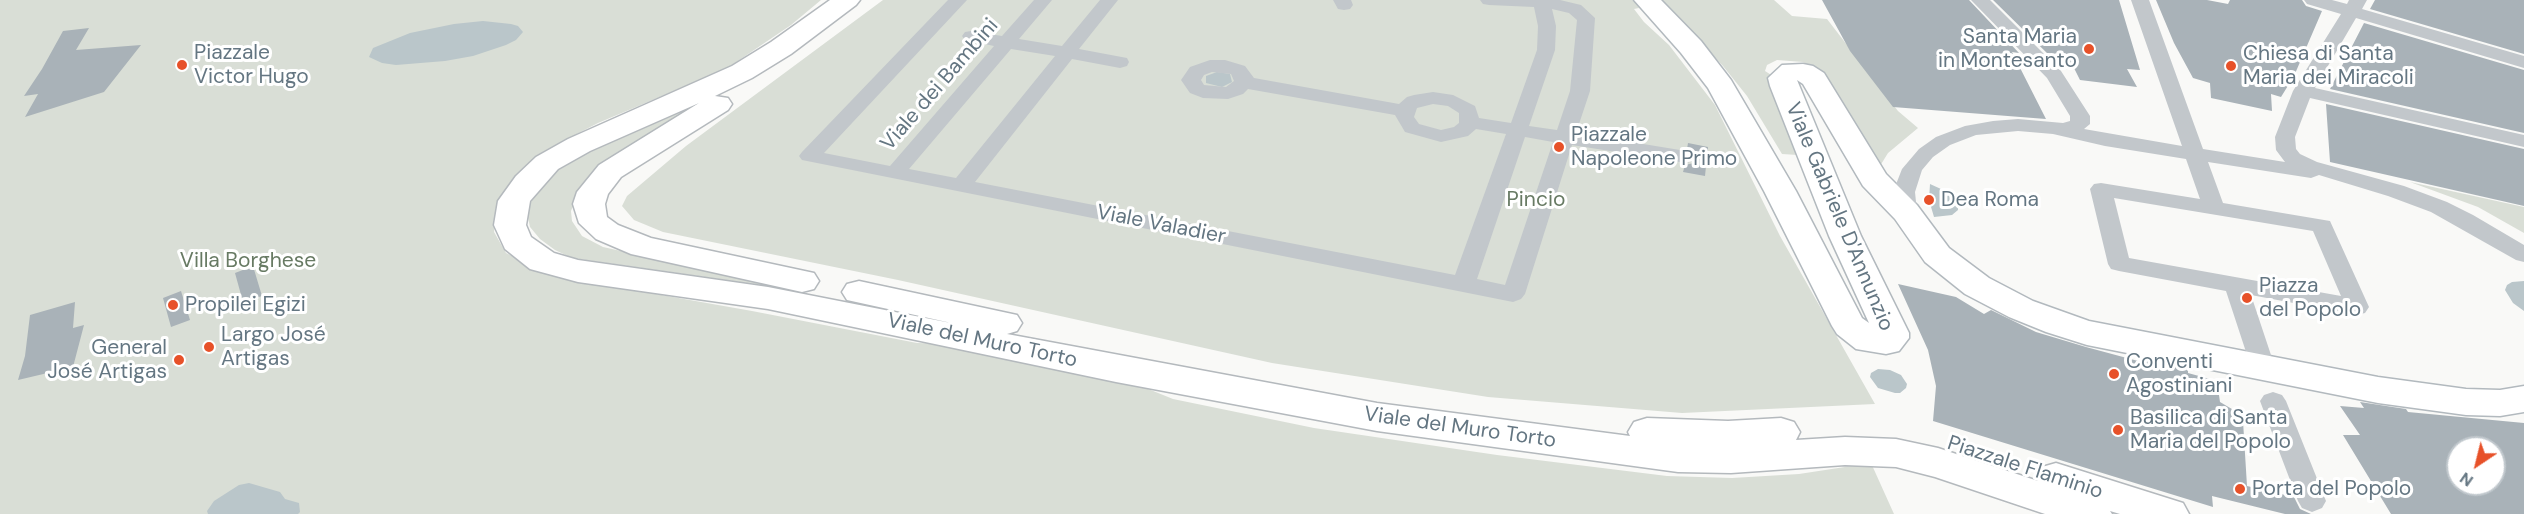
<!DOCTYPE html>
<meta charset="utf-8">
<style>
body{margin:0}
#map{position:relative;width:2524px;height:514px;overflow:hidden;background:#f9f9f7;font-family:"DM Sans",sans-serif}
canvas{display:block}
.north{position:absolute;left:2446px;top:436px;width:60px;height:60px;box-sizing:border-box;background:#fff;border:2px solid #c1c8cd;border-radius:50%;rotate:215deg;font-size:16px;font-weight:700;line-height:24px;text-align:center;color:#647682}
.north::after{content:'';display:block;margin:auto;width:21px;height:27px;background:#e75129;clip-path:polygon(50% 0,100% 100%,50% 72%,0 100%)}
</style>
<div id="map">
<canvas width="2524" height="514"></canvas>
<div class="north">N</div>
</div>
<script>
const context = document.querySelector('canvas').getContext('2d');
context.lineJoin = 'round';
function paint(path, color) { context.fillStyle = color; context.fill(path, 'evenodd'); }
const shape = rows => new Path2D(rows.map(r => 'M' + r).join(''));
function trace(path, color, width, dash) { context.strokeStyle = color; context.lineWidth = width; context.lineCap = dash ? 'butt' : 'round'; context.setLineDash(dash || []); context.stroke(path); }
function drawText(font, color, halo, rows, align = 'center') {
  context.font = font + ' "DM Sans",sans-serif'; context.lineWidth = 6; context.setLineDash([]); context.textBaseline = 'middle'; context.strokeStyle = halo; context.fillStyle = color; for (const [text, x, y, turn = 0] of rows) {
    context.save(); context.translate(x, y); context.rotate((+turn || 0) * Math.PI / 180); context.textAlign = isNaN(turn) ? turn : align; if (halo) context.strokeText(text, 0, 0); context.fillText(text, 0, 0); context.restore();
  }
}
paint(shape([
 [0,0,821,0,791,25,726,69,598,123,563,141,534,159,513,178,497,203,494,232,506,253,554,276,752,311,917,343,962,344,1106,372,1173,399,1314,428,1497,455,1667,476,1732,478,1799,474,1871,463,1894,514,0,514],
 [883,0,1632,0,1638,4,1639,8,1634,9,1644,22,1669,45,1715,105,1780,236,1875,404,1682,413,1488,397,1272,363,898,280,663,232,634,220,622,206,627,196,686,146],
 [1661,0,1774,0,1792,16,1827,19,1898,111,1918,128,1888,153,1880,166,1817,70,1803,62,1777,60,1767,65,1765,71,1776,78,1798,155,1782,154,1747,96,1723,66],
 [749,77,615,156,596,172,583,185,576,199,571,211,572,221,582,236,603,247,796,290,572,258,555,250,540,239,530,227,527,213,533,197,556,168,576,154],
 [2410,182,2524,207,2524,233,2478,207]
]), '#d9ded6');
paint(shape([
 [483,21,511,24,518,26,523,32,516,40,506,45,473,56,445,61,396,65,382,63,369,57,373,48,410,33,454,24],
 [1217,72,1230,74,1232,82,1222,87,1206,83,1206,76],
 [1930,184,1952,194,1958,200,1958,210,1952,215,1934,217,1929,200],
 [2524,281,2524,311,2513,303,2505,290,2507,285,2512,282],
 [1878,369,1890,370,1901,375,1907,384,1906,388,1900,393,1895,393,1878,388,1870,377,1871,373],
 [249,483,280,492,285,499,299,503,300,512,298,514,208,514,207,511,214,501,239,485]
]), '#bac6ca');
paint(shape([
 [1822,0,1969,0,2019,53,2012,52,2046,119,1893,107,1850,51],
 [1993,0,2119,0,2140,70,2127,69,2137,87,2080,80,2073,66,2051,57],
 [2156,0,2207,0,2228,4,2230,0,2302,0,2306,6,2322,11,2294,76,2281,97,2271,94,2272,111,2211,98,2210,83,2193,78,2174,43],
 [2375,0,2524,0,2524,54,2370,9],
 [2364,23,2524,70,2524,133,2330,89],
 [89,28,76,50,141,45,104,92,25,117,38,94,24,96,42,69,63,31],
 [2326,104,2524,149,2524,206,2330,162],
 [1688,143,1708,147,1705,176,1683,172,1685,165,1694,163,1698,157,1695,152,1687,149],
 [253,266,262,296,243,302,235,273],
 [1898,284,1956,297,1984,314,1991,310,2036,332,2086,347,2138,361,2138,357,2173,364,2188,369,2188,373,2217,381,2220,402,2237,412,2243,421,2247,486,2294,497,2300,509,2311,514,2285,514,2212,496,2213,507,1933,421,1936,386,1928,350],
 [181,291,190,320,171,327,163,298],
 [75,302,73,328,84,325,73,367,18,380,25,356,30,315],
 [2360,402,2406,409,2408,412,2524,423,2524,514,2391,514,2343,435,2360,435,2340,406,2364,408],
 [2458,448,2494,448,2494,484,2458,484]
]), '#a9b2b8');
const secondary = shape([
 [1634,0,1661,0,1701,41,1731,80,1796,191,1862,318,1869,323,1829,236,1770,86,1768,78,1782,65,1803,64,1813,66,1824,73,1886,174,1917,205,1949,248,1989,278,2033,301,2089,321,2378,377,2466,389,2500,390,2524,386,2524,412,2500,416,2466,415,2378,403,2087,345,2046,332,2009,317,1965,294,1925,262,1895,219,1863,186,1803,84,1797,80,1861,236,1909,333,1909,338,1899,351,1886,354,1856,349,1837,334,1832,326,1764,191,1708,88,1681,53,1634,0]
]);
const primary = shape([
 [830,0,860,0,856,5,791,54,752,78,715,96,728,98,732,104,728,110,621,177,608,194,605,204,607,217,618,225,651,238,814,273,819,281,814,289,802,292,631,254,596,239,579,223,573,204,577,192,599,165,699,103,590,151,558,169,530,201,526,225,531,237,554,253,578,260,768,287,956,324,847,300,842,292,847,284,859,281,1017,315,1022,323,1017,331,1007,334,1377,403,1630,436,1628,432,1634,422,1647,418,1728,421,1781,418,1794,422,1800,432,1796,440,1845,437,1896,439,1938,448,2038,481,2036,478,2042,467,2056,463,2183,503,2189,514,2120,514,2110,511,2112,514,2045,514,1935,477,1896,467,1845,465,1731,473,1678,472,1377,431,1116,382,768,309,578,282,530,269,505,249,494,225,498,201,516,176,536,157,568,139,732,66,771,42,830,0]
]);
trace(secondary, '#b2b9be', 3);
trace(primary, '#b4b9bd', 3);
paint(shape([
 [948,0,967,0,824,153,890,166,994,46,965,40,962,36,965,32,971,31,1002,36,1034,0,1052,0,1019,39,1062,46,1100,0,1118,0,1079,49,1127,58,1129,62,1127,66,1120,68,1072,59,975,182,1455,275,1506,134,1476,129,1468,136,1441,142,1405,132,1395,115,1248,89,1243,94,1228,99,1203,98,1190,93,1181,80,1190,67,1210,60,1225,60,1245,66,1254,78,1399,104,1407,97,1414,95,1433,92,1453,95,1475,106,1479,118,1511,123,1537,50,1538,26,1534,7,1489,5,1483,4,1480,0,1560,0,1581,5,1595,18,1590,91,1576,133,1686,151,1693,153,1696,157,1693,161,1686,163,1572,145,1525,294,1521,299,1513,302,802,160,799,156,802,152,948,0],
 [1552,9,1569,13,1577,20,1570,91,1557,130,1529,126,1555,50,1556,26,1552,9],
 [1011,49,1055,56,956,178,909,169,1011,49],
 [1212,72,1231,74,1234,81,1226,87,1204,85,1201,80,1204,75,1212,72],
 [1433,104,1448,106,1459,113,1459,123,1454,127,1441,130,1419,124,1414,117,1417,108,1433,104],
 [1525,137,1553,142,1505,285,1477,279,1525,137],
 [1333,0,1351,0,1353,5,1350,9,1344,10,1338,9,1333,0],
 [1971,0,1990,0,2061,71,2090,116,2090,124,2084,129,2182,146,2131,0,2149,0,2203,149,2285,162,2276,150,2275,137,2293,91,2341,14,2307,4,2304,0,2332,0,2347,4,2349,0,2367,0,2362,9,2524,56,2524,68,2356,18,2315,88,2524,135,2524,147,2310,98,2295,137,2296,149,2300,154,2317,162,2404,186,2447,202,2473,215,2524,245,2524,262,2516,260,2431,212,2388,196,2319,175,2311,178,2208,162,2223,203,2330,221,2369,307,2365,313,2357,315,2251,295,2271,355,2268,361,2259,364,2250,361,2247,355,2226,291,2119,271,2111,269,2108,264,2090,189,2094,184,2101,183,2200,199,2186,159,2105,146,2053,134,2018,131,1976,135,1950,145,1933,157,1922,170,1915,192,1917,212,1914,217,1906,219,1898,217,1895,212,1893,192,1902,169,1919,149,1936,137,1965,126,1993,121,2018,119,2063,123,2070,121,2070,116,2047,78,1971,0],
 [2114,198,2313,231,2341,296,2129,258,2114,198],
 [2273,392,2282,395,2286,401,2326,501,2322,508,2312,512,2302,508,2298,501,2260,401,2264,395,2273,392]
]), '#c2c7cb');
paint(secondary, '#fff');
paint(primary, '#fff');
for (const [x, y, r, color] of [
 [2089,49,6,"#e75129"],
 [182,65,6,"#e75129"],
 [2231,66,6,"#e75129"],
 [1559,147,6,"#e75129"],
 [1929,200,6,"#e75129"],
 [2247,298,6,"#e75129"],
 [173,305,6,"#e75129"],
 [209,347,6,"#e75129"],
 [179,360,6,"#e75129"],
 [2114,374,6,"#e75129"],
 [2118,430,6,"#e75129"],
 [2240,489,6,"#e75129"]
]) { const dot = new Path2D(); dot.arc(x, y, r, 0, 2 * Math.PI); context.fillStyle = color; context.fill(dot); trace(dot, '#fff', 2); }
drawText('21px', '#647682', '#fff', [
 ["Santa Maria",2077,37,"right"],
 ["in Montesanto",2077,61,"right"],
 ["Piazzale",194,53],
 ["Victor Hugo",194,77],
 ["Chiesa di Santa",2243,54],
 ["Maria dei Miracoli",2243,78],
 ["Piazzale",1571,135],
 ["Napoleone Primo",1571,159],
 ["Dea Roma",1941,200],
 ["Piazza",2259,286],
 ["del Popolo",2259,310],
 ["Propilei Egizi",185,305],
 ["Largo José",221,335],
 ["Artigas",221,359],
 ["General",167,348,"right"],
 ["José Artigas",167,372,"right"],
 ["Conventi",2126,362],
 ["Agostiniani",2126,386],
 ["Basilica di Santa",2130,418],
 ["Maria del Popolo",2130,442],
 ["Porta del Popolo",2252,489]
], 'left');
drawText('21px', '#647682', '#fff', [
 ["Viale dei Bambini",940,85,-49],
 ["Viale Gabriele D'Annunzio",1839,217,67],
 ["Viale Valadier",1161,225,11],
 ["Viale del Muro Torto",982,341,12],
 ["Viale del Muro Torto",1460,428,8],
 ["Piazzale Flaminio",2025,468,18]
]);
drawText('21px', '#677a63', '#fff', [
 ["Pincio",1536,200],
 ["Villa Borghese",248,261]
]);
</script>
